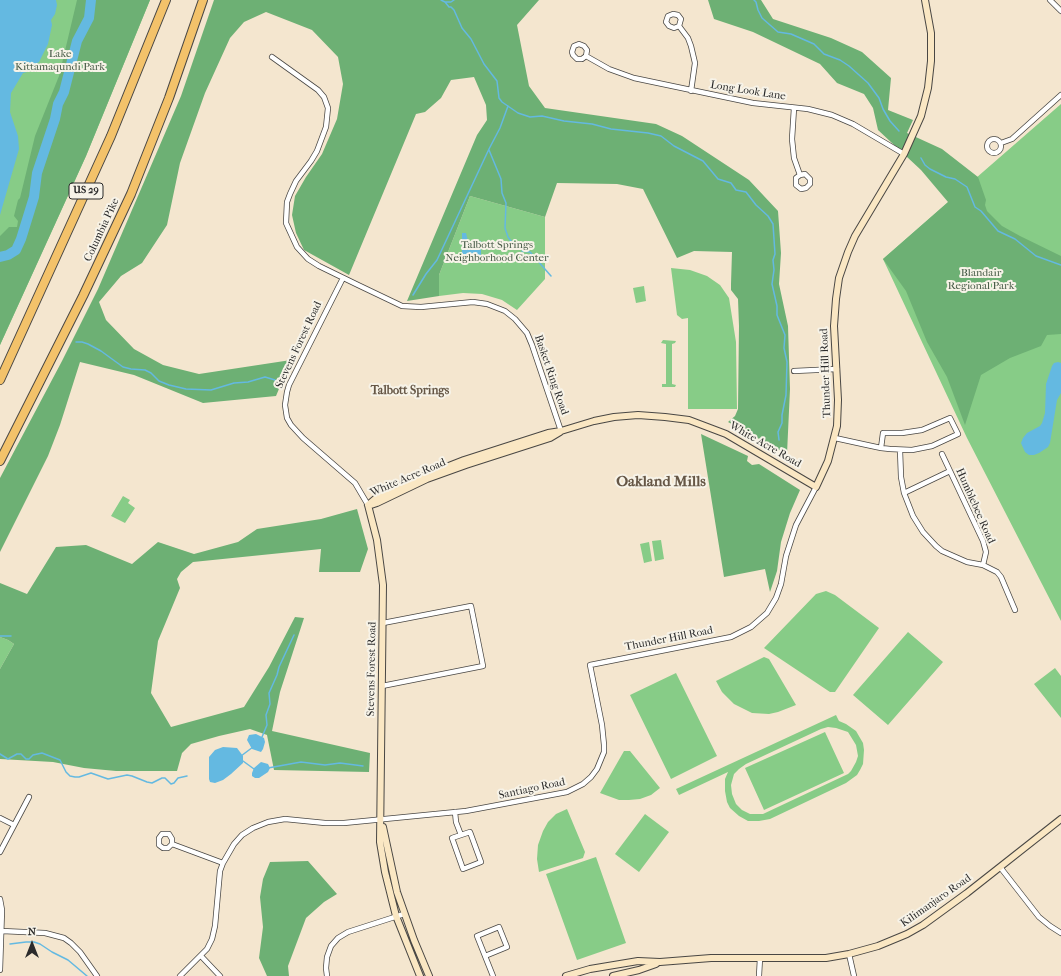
<!DOCTYPE html>
<style>
body{margin:0}
#map{position:relative;width:1061px;height:976px;overflow:hidden;background:#f4e6cf;font-family:"IM FELL French Canon",serif}
canvas{display:block}
.north{position:absolute;left:12px;top:924px;width:40px;height:40px;-webkit-text-stroke:3px #f7f3e8;paint-order:stroke;rotate:0deg;font-size:11px;font-weight:700;line-height:16px;text-align:center;color:#2b2b2b}
.north::after{content:'';display:block;margin:auto;width:14px;height:18px;background:#2b2b2b;clip-path:polygon(50% 0,100% 100%,50% 72%,0 100%)}
</style>
<div id="map">
<canvas width="1061" height="976"></canvas>
<div class="north">N</div>
</div>
<script>
const context = document.querySelector('canvas').getContext('2d');
context.lineJoin = 'round';
function paint(path, color) { context.fillStyle = color; context.fill(path, 'evenodd'); }
const shape = rows => new Path2D(rows.map(r => 'M' + r).join(''));
function trace(path, color, width, dash) { context.strokeStyle = color; context.lineWidth = width; context.lineCap = dash ? 'butt' : 'round'; context.setLineDash(dash || []); context.stroke(path); }
function drawText(font, color, halo, rows, align = 'center') {
  context.font = font + ' "IM FELL French Canon",serif'; context.lineWidth = 4; context.setLineDash([]); context.textBaseline = 'middle'; context.strokeStyle = halo; context.fillStyle = color; for (const [text, x, y, turn = 0] of rows) {
    context.save(); context.translate(x, y); context.rotate((+turn || 0) * Math.PI / 180); context.textAlign = isNaN(turn) ? turn : align; if (halo) context.strokeText(text, 0, 0); context.fillText(text, 0, 0); context.restore();
  }
}
paint(shape([
 [0,0,150,0,86,156,0,345],
 [1061,104,1061,621,967,438,883,259],
 [470,196,545,217,545,279,517,310,502,300,482,294,463,293,439,296,439,275],
 [671,268,690,270,707,276,720,285,729,298,736,342,737,409,688,409,688,318,682,319,677,315],
 [644,286,646,301,636,303,633,288],
 [663,340,676,341,675,343,672,344,672,384,676,385,675,387,662,387,662,384,666,384,666,344,661,343],
 [123,496,130,500,128,503,135,508,125,523,111,516],
 [661,540,664,559,655,561,652,541],
 [649,542,652,561,644,563,640,544],
 [826,591,835,595,879,628,835,692,830,692,764,648,816,594],
 [908,632,943,662,888,725,853,695],
 [0,637,8,640,14,644,0,669],
 [764,657,769,659,796,705,778,712,769,714,752,713,734,704,722,692,716,681],
 [1055,668,1061,676,1061,718,1034,684],
 [676,673,717,756,671,779,630,695],
 [836,715,839,721,846,724,856,731,863,743,864,750,863,764,860,770,857,775,846,783,770,819,759,821,748,821,739,816,730,808,727,802,725,791,725,779,728,772,679,795,676,789],
 [828,727,836,728,848,732,856,745,858,756,856,762,851,771,848,774,763,814,750,814,742,810,736,804,732,794,731,785,734,774,739,769,746,764,821,729],
 [825,732,844,773,764,810,745,768],
 [624,751,630,751,660,788,651,795,640,799,629,800,619,800,600,793],
 [567,809,585,852,583,858,539,872,537,859,538,845,543,831,548,822,556,814],
 [645,814,669,832,639,872,615,854],
 [596,857,626,943,577,960,546,874]
]), '#87cc87');
paint(shape([
 [77,0,150,0,86,156,0,345,0,236,9,227,17,227,18,221,14,216,18,200,20,198,35,136,59,76],
 [214,0,539,0,517,25,529,86,545,108,656,124,682,136,749,180,778,211,781,253,779,284,788,326,790,389,787,454,728,422,735,416,738,409,739,326,738,299,731,290,731,284,732,252,694,251,677,258,643,189,617,184,557,183,545,217,470,196,439,275,439,296,407,301,477,135,487,120,486,105,474,77,451,80,441,98,425,112,416,114,349,275,304,250,296,233,292,215,295,196,306,177,322,154,337,119,343,84,338,57,312,30,266,12,244,22,230,38,205,93,180,163,167,225,142,263,121,276,99,302,106,320,134,349,163,365,199,374,291,360,276,396,203,403,134,375,80,362,60,425,48,456,0,552,0,478,62,361,98,289,181,96],
 [708,0,761,0,773,19,831,38,862,52,891,78,888,110,913,120,907,133,942,149,978,177,986,200,985,205,987,211,1002,226,1020,236,1061,256,1061,334,1047,335,1041,346,1010,358,981,375,965,425,947,377,927,342,906,291,883,259,948,202,921,170,878,130,873,108,864,94,837,83,820,64,753,32,714,19],
 [701,434,748,456,747,461,752,465,759,464,800,490,790,513,781,542,777,571,770,592,765,569,724,577],
 [357,509,368,549,360,572,319,572,321,549,193,562,181,572,177,579,180,588,158,641,151,693,171,727,244,707,269,667,295,617,304,618,280,692,272,731,370,753,369,772,274,770,267,735,250,729,219,736,191,744,182,753,177,771,116,771,84,768,53,762,0,759,0,669,14,644,8,640,0,637,0,583,27,594,56,547,86,545,132,564,158,542,194,554,238,542,257,529,321,519],
 [308,861,337,894,324,902,306,918,288,966,289,976,267,976,259,958,263,927,260,897,263,879,270,862]
]), '#6db074');
paint(shape([
 [0,0,56,0,57,5,55,14,51,20,52,25,48,44,39,62,35,64,33,67,30,67,27,72,23,73,11,93,10,112,18,136,19,149,0,215],
 [462,233,466,233,468,241,481,241,481,255,462,255],
 [1058,362,1061,363,1061,393,1057,400,1050,443,1048,447,1039,453,1034,455,1029,455,1025,452,1021,443,1023,438,1027,433,1040,426,1042,423,1045,413,1046,384,1052,366,1054,363],
 [256,734,264,738,265,742,263,749,261,752,252,749,247,740,249,735],
 [223,747,237,748,243,756,243,763,231,774,223,780,215,783,210,782,209,779,209,757,215,750],
 [261,762,268,764,270,768,268,772,259,778,255,778,252,776,252,773,254,768]
]), '#64b9e1');
trace(shape([
 [441,0,445,2,451,2,454,0],
 [754,0,756,2,758,10,762,18,778,32,791,34,814,44,824,54,840,60,849,66,868,83,879,98,883,109,890,121,899,131],
 [445,2,449,7,451,7,454,10,462,28,471,39,484,64,497,81,499,98,502,102,518,113,530,117,542,116,564,121,592,124,611,129,648,133,661,136,674,146,703,161,718,179,731,183,736,190,746,192,756,205,768,216,773,224,775,254,773,260,774,270,772,284,777,306,777,315,785,335,784,348,787,362,786,395,782,415,782,423,778,432,779,440],
 [489,150,501,179,502,193,506,203,505,228,508,237,513,244],
 [921,158,925,165,930,169,946,177,955,179,967,187,975,207,981,211,998,231,1015,239,1036,256,1061,265],
 [522,251,530,252,551,276],
 [413,295,426,274,437,260,489,149,500,128,508,106],
 [76,342,82,342,88,344,101,351,123,367,131,369,145,370,151,373,159,381,169,385,186,389,211,390,234,383,248,382,265,377,275,380],
 [0,636,11,636],
 [262,737,267,725,266,715,270,704,269,693,277,675,279,667,294,635],
 [0,754,8,759,17,754,21,754,26,759,29,759,33,755,42,753,60,760,66,772,70,776,75,777,79,777,91,773,108,779,127,775,132,776,147,782,152,783,162,778,165,778,171,784,174,783,178,778,187,776],
 [241,756,253,747],
 [243,761,254,769],
 [268,768,301,762,325,765,340,763,363,766],
 [10,944,26,942,34,942,40,944,52,952,68,960,87,976]
]), '#64b9e1', 1.5);
trace(shape([
 [0,257,8,255,16,250,21,239,34,197,37,173,55,119,58,104,64,92,77,41,89,18,91,0]
]), '#64b9e1', 10);
const street = shape([
 [1050,0,1061,11],
 [679,26,681,19,678,15,673,14,668,16,666,22,669,26,674,28,679,26,688,38,691,46,695,63,691,91],
 [586,56,587,50,584,46,579,44,574,46,572,52,573,55,577,59,582,59,586,56,609,69,634,78,753,103,808,109,832,115,853,124,904,154],
 [272,57,318,90,324,97,328,108,326,127,317,151,311,161,296,181,290,194,287,202,286,223,297,247,308,259,319,266,358,285,402,306,421,307,473,302,487,304,505,311,515,319,527,333,532,345,561,431],
 [794,108,792,139,794,158,800,175,805,174,810,179,810,184,806,188,801,189,796,185,796,178,800,175],
 '987 146a7 7 0 1 1 14 0a7 7 0 1 1-14 0Z',
 [1001,143,1012,139,1061,95],
 [343,278,289,385,287,392,285,405,287,418,291,425,303,438,355,483,368,505],
 [794,371,837,369],
 [835,438,867,445,881,448,890,449,912,450,932,446,958,434,950,418,922,430,902,433,883,433,881,448],
 [900,450,901,477,904,493,913,516,923,532,936,546,942,551,967,562,983,565,997,572,1001,577,1015,610],
 [942,454,983,541,986,552,983,565],
 [904,493,950,471],
 [382,686,483,666,471,606,383,623],
 [455,812,456,822,461,835,470,832,481,862,463,869,452,838,461,835],
 [0,818,14,825],
 [172,844,172,839,169,834,162,834,159,838,159,845,163,848,168,848,172,844,223,863],
 [0,852,29,797],
 [1000,867,1039,917,1050,926,1061,933],
 [0,899,2,910,0,970],
 [2,931,45,933,64,938,71,943,80,952,97,976],
 [849,954,854,976],
 [201,956,220,976],
 [485,956,507,947,499,927,477,936,493,976],
 [180,976,207,949,212,939,215,926,220,871,223,863,234,844,242,835,253,828,268,822,285,819,325,823,344,823,466,811,567,792,583,784,591,777,597,769,604,752,604,745,602,725,590,665,731,637,751,627,767,613,776,598,781,584,786,556,796,525,816,487],
 [327,976,326,968,327,957,331,946,338,938,348,932,404,914],
 [759,976,760,958]
]);
const secondary = shape([
 [368,505,375,499,408,482,464,460,548,433,561,431,594,421,614,417,638,415,665,417,689,420,726,434,816,487,828,461,837,426,838,400,834,326,836,299,839,278,848,252,855,236,904,154,921,116,928,88,931,61,931,33,925,0],
 [368,505,377,540,383,585,380,842,385,872,396,916,420,976],
 [371,505,377,503,427,479,466,465,550,438,560,432],
 [383,827,397,892,414,940,429,976],
 [566,976,590,969,638,961,660,962,711,958,826,958,849,954,878,946,907,934,923,925,967,893,1061,819],
 [613,976,639,970,656,964]
]);
const highway = shape([
 [0,380,111,136,166,0],
 [0,461,83,296,131,194,169,98,203,0]
]);
trace(street, '#494744', 6);
trace(secondary, '#494744', 8);
trace(highway, '#494744', 10);
trace(street, '#fff', 4.5);
trace(secondary, '#fae7c3', 6);
trace(highway, '#f3c26a', 8);
for (const [x, y, w] of [
 [86,191,34]
]) { const box = new Path2D(); box.roundRect(x - w / 2, y - 8, w, 16, 3); context.fillStyle = '#f7f3e8'; context.fill(box); trace(box, '#2b2b2b', 1); }
drawText('bold 10px', '#2b2b2b', null, [
 ["US 29",86,191]
]);
drawText('11px', '#475b47', '#f7f3e8', [
 ["Lake",60,54],
 ["Kittamaqundi Park",60,67],
 ["Talbott Springs",497,245],
 ["Neighborhood Center",497,258],
 ["Blandair",981,273],
 ["Regional Park",981,286]
]);
drawText('11px', '#2b2b2b', '#f7f3e8', [
 ["Long Look Lane",748,91,9],
 ["Columbia Pike",102,230,-65],
 ["Stevens Forest Road",299,345,-65],
 ["Thunder Hill Road",826,373,-92],
 ["Basket Ring Road",551,375,71],
 ["White Acre Road",765,445,30],
 ["White Acre Road",408,478,-23],
 ["Humblebee Road",975,506,66],
 ["Thunder Hill Road",669,639,-11],
 ["Stevens Forest Road",372,669,-89],
 ["Santiago Road",532,789,-12],
 ["Kilimanjaro Road",936,901,-35]
]);
drawText('bold 12px', '#655645', '#f7f3e8', [
 ["Talbott Springs",410,391]
]);
drawText('bold 15px', '#655645', '#f7f3e8', [
 ["Oakland Mills",661,482]
]);
</script>
